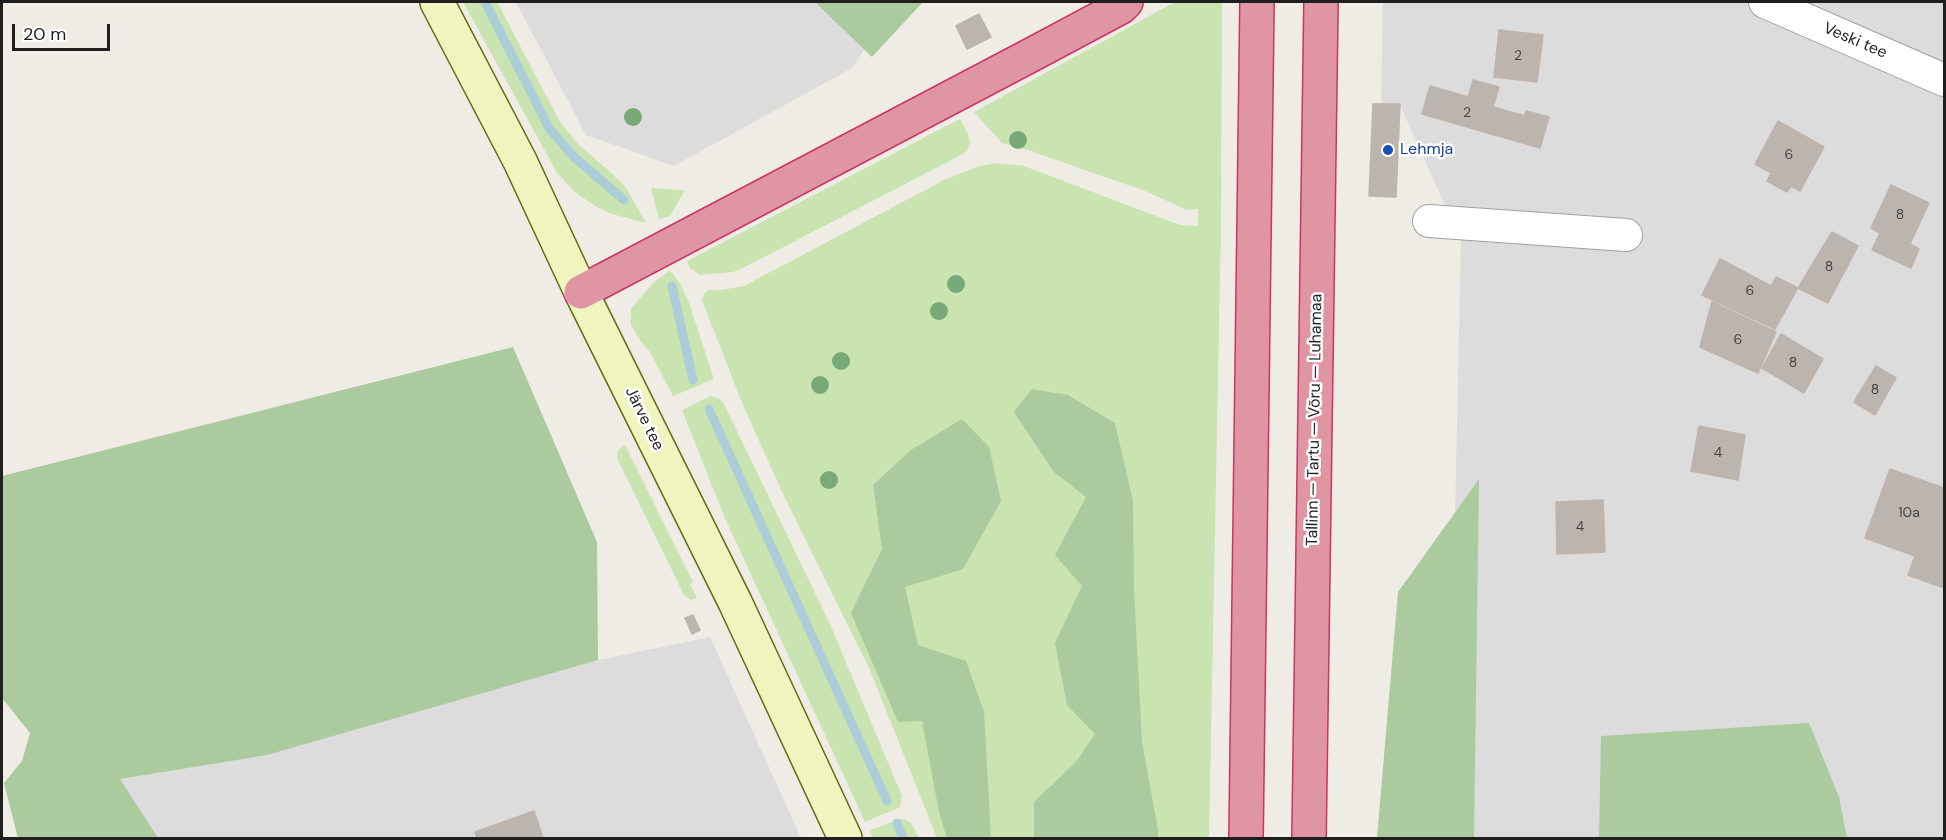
<!DOCTYPE html>
<meta charset="utf-8">
<style>
body{margin:0}
#map{position:relative;width:1946px;height:840px;overflow:hidden;background:#efece6;font-family:"DM Sans",sans-serif}
canvas{display:block}
.frame{position:absolute;inset:0;border:3px solid #1f1f1f;pointer-events:none}
.scale{position:absolute;left:12px;top:24px;width:98px;height:27px;box-sizing:border-box;border:3px solid #1f1f1f;border-top:0;padding-left:8px;font-size:18px;line-height:21px;white-space:nowrap;color:#1f1f1f;-webkit-text-stroke:4px #fff;paint-order:stroke}
</style>
<div id="map">
<canvas width="1946" height="840"></canvas>
<div class="frame"></div>
<div class="scale">20 m</div>
</div>
<script>
const context = document.querySelector('canvas').getContext('2d');
context.lineJoin = 'round';
function paint(path, color) { context.fillStyle = color; context.fill(path, 'evenodd'); }
const shape = rows => new Path2D(rows.map(r => 'M' + r).join(''));
function trace(path, color, width, dash) { context.strokeStyle = color; context.lineWidth = width; context.lineCap = dash ? 'butt' : 'round'; context.setLineDash(dash || []); context.stroke(path); }
function drawText(font, color, halo, rows, align = 'center') {
  context.font = font + ' "DM Sans",sans-serif'; context.lineWidth = 5; context.setLineDash([]); context.textBaseline = 'middle'; context.strokeStyle = halo; context.fillStyle = color; for (const [text, x, y, turn = 0] of rows) {
    context.save(); context.translate(x, y); context.rotate((+turn || 0) * Math.PI / 180); context.textAlign = isNaN(turn) ? turn : align; if (halo) context.strokeText(text, 0, 0); context.fillText(text, 0, 0); context.restore();
  }
}
paint(shape([
 [516,2,896,2,852,68,674,166,586,135],
 [1383,2,1944,2,1944,838,1448,838,1461,241,1400,105,1381,104],
 [710,637,801,838,18,838,4,783]
]), '#dddcdc');
paint(shape([
 [463,2,497,2,560,122,578,144,617,178,627,189,646,223,612,214,595,206,575,192,557,173],
 [1175,2,1222,2,1221,225,1209,838,937,838,870,670,783,494,742,403,702,300,704,294,709,290,721,290,744,286,946,179,977,167,995,163,1024,166,1180,225,1198,226,1198,209,1187,210,1145,191,1022,148,1002,143,974,112],
 [960,119,968,134,970,142,967,151,961,155,743,268,733,272,700,275,690,268,687,261],
 [651,188,662,189,685,190,670,216,659,219],
 [670,270,681,285,689,303,714,379,673,396,650,352,644,346,631,325,631,309,653,283],
 [711,396,718,398,723,402,830,624,902,796,900,807,865,822,724,516,682,410],
 [625,445,693,582,690,584,697,598,691,600,684,595,617,458,618,450],
 [901,819,905,819,911,823,919,838,873,838,870,830]
]), '#c9e4b0');
paint(shape([
 [815,2,923,2,872,57],
 [513,347,597,542,598,660,267,755,120,779,158,838,18,838,4,783,22,761,30,733,2,698,2,476],
 [1032,389,1068,395,1115,423,1133,501,1134,590,1142,742,1158,830,1158,838,1034,838,1034,802,1076,762,1095,734,1067,705,1055,643,1082,586,1055,555,1086,497,1054,472,1014,412],
 [962,419,989,447,1001,501,963,569,905,587,918,645,966,661,984,712,991,838,947,838,939,812,922,721,898,722,851,613,882,549,873,485,911,450],
 [1479,479,1474,838,1377,838,1398,592],
 [1809,723,1839,797,1847,838,1599,838,1601,736]
]), '#abca9e');
trace(shape([
 [485,2,549,128,574,157,624,200],
 [672,286,693,380],
 [709,409,887,801],
 [897,823,903,838]
]), '#aacdd8', 9);
const building = shape([
 [979,14,991,37,967,49,956,26,979,14],
 [1499,30,1543,35,1537,82,1494,77,1499,30],
 [1473,80,1499,87,1493,107,1525,116,1526,111,1549,117,1540,148,1422,114,1430,86,1468,97,1473,80],
 [1373,104,1400,104,1396,197,1369,196,1373,104],
 [1778,121,1824,147,1800,191,1791,186,1787,192,1767,181,1771,173,1755,164,1778,121],
 [1891,185,1929,203,1910,244,1919,249,1911,268,1872,250,1880,233,1871,228,1891,185],
 [1832,232,1858,246,1828,303,1798,288,1832,232],
 [1720,259,1771,286,1776,277,1798,288,1775,329,1702,295,1720,259],
 [1712,302,1776,332,1758,373,1700,347,1712,302],
 [1781,334,1823,359,1804,393,1762,368,1781,334],
 [1876,366,1896,378,1875,415,1854,402,1876,366],
 [1699,426,1745,435,1738,480,1691,471,1699,426],
 [1890,469,1944,488,1944,588,1908,575,1915,556,1865,538,1890,469],
 [1603,500,1605,552,1557,554,1556,502,1603,500],
 [693,615,700,630,692,634,685,618,693,615],
 [534,811,543,838,477,838,475,832,534,811]
]);
paint(building, '#bcb5af');
trace(building, '#bfb3aa', 1.5);
const street = shape([
 [1765,2,1944,80],
 [1429,221,1626,235]
]);
const secondary = shape([
 [437,2,520,161,581,292,735,602,845,838]
]);
const highway = shape([
 [581,292,1033,54,1121,7,1126,2],
 [1246,838,1257,2],
 [1309,838,1321,2]
]);
trace(street, '#a0a0a0', 34);
trace(secondary, '#616c0f', 36);
trace(highway, '#ca3567', 36);
trace(street, '#fff', 32);
trace(secondary, '#f0f4bf', 33);
trace(highway, '#df95a2', 33);
context.fillStyle = '#78aa79';
for (const [x, y] of [
 [633,117],
 [1018,140],
 [956,284],
 [939,311],
 [841,361],
 [820,385],
 [829,480]
]) { context.beginPath(); context.arc(x, y, 9, 0, 2 * Math.PI); context.fill(); }
for (const [x, y, r, color] of [
 [1388,150,6,"#1a4fb4"]
]) { const dot = new Path2D(); dot.arc(x, y, r, 0, 2 * Math.PI); context.fillStyle = color; context.fill(dot); trace(dot, '#fff', 2); }
drawText('14px', '#464443', null, [
 ["2",1518,56],
 ["2",1467,113],
 ["6",1789,155],
 ["8",1900,215],
 ["8",1829,267],
 ["6",1750,291],
 ["6",1738,340],
 ["8",1793,363],
 ["8",1875,390],
 ["4",1718,453],
 ["10a",1909,513],
 ["4",1580,527]
]);
drawText('16px', '#1f1f1f', '#fff', [
 ["Veski tee",1855,41,23],
 ["Järve tee",644,419,64],
 ["Tallinn — Tartu — Võru — Luhamaa",1315,420,-89]
]);
drawText('16px', '#164399', '#fff', [
 ["Lehmja",1400,150]
], 'left');
</script>
